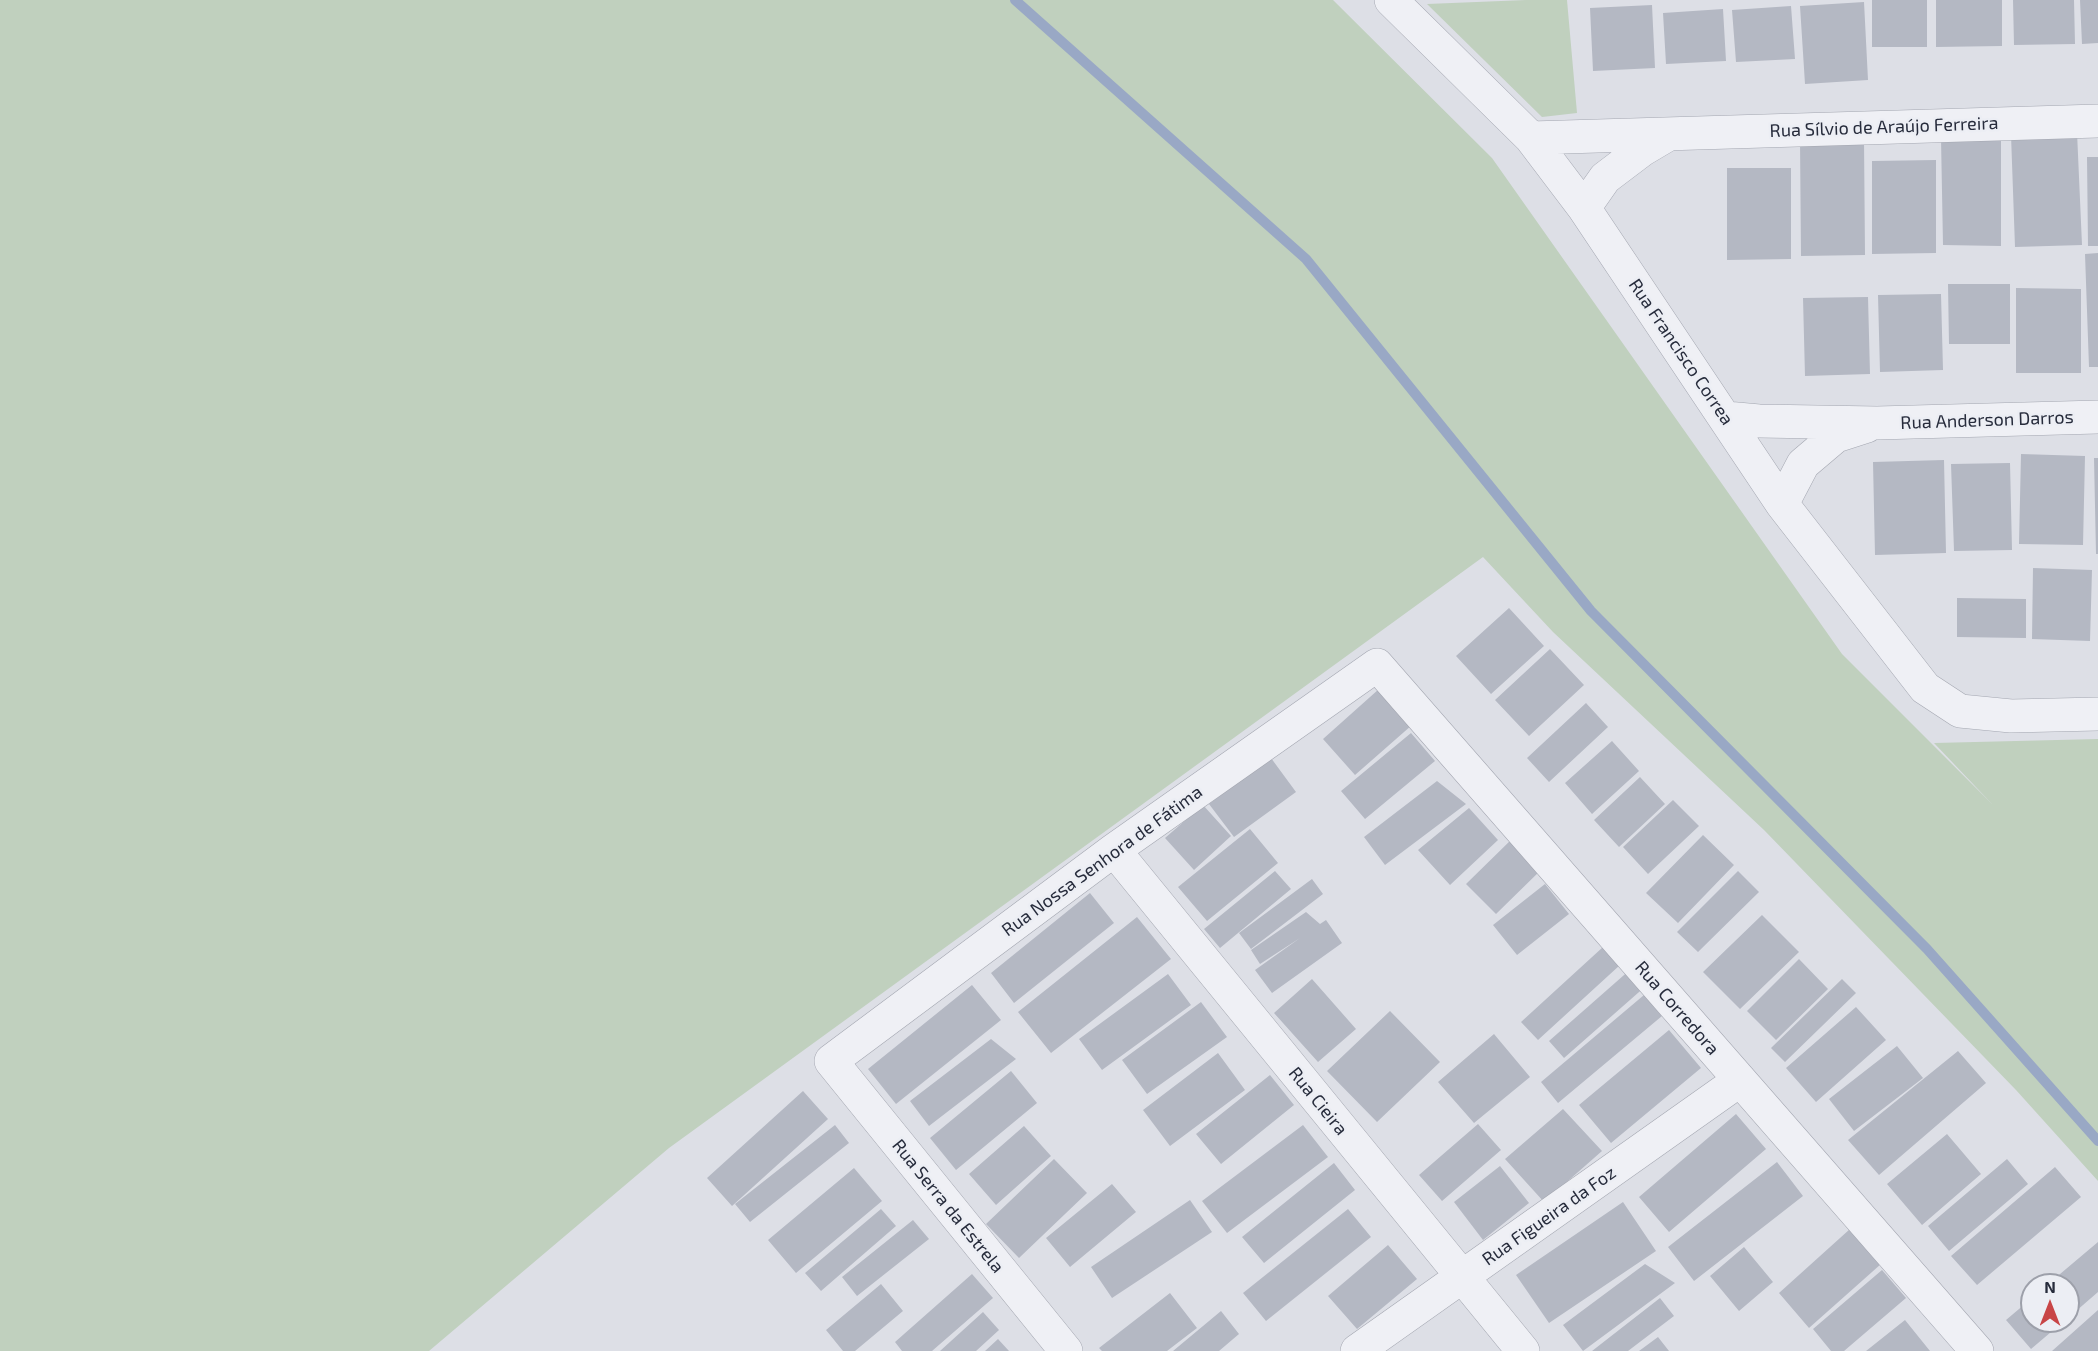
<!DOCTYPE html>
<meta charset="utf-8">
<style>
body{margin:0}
#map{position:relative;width:2098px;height:1351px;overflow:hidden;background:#dddfe6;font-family:"Exo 2",sans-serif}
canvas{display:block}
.north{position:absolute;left:2020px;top:1273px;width:60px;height:60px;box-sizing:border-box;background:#eceef4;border:2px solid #9da0aa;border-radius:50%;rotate:0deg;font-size:16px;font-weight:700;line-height:24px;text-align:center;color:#272c3c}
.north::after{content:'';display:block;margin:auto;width:21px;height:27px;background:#c84546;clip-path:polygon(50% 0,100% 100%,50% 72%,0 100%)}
</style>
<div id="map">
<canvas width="2098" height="1351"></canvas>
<div class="north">N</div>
</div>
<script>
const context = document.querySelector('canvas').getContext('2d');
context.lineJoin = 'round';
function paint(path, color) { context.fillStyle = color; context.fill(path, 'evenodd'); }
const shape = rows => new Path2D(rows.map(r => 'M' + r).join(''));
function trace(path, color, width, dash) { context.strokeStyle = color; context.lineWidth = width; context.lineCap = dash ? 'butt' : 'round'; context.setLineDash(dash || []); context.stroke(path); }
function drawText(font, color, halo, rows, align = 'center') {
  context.font = font + ' "Exo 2",sans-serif'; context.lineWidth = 5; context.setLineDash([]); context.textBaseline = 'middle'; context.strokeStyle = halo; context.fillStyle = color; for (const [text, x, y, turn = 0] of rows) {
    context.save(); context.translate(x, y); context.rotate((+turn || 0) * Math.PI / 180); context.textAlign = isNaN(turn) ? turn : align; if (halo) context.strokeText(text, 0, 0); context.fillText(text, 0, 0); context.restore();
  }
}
paint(shape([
 [0,0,1333,0,1492,158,1842,654,1993,805,1934,743,2098,739,2098,1181,2016,1090,1764,830,1553,632,1483,557,669,1148,429,1351,0,1351],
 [1526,0,1567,0,1577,113,1542,117,1427,4]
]), '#c0d0be');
trace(shape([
 [1015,0,1306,259,1591,611,1927,949,2098,1141]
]), '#99a8c5', 10);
paint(shape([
 [1872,0,1927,0,1927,47,1872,47],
 [1936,0,2002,0,2002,46,1936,47],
 [2013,0,2074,0,2075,44,2014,45],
 [2080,0,2098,0,2098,43,2082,44],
 [1864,2,1868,80,1805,84,1800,6],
 [1652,5,1655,68,1593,71,1590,8],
 [1791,6,1795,59,1736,62,1732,10],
 [1723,9,1726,61,1666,64,1663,13],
 [2077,132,2082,245,2015,247,2011,135],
 [2001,135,2001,246,1943,245,1941,138],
 [1800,140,1864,140,1865,255,1801,256],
 [2087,157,2098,157,2098,246,2088,246],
 [1936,160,1936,253,1872,254,1872,161],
 [1727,168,1791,168,1791,259,1727,260],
 [2098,253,2098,367,2089,367,2085,254],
 [1948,284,2010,284,2010,344,1949,344],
 [2016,288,2081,289,2081,373,2016,373],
 [1941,294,1943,370,1880,372,1878,295],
 [1868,297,1870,374,1805,376,1803,298],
 [2021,454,2085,456,2083,545,2019,544],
 [2094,458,2098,458,2098,554,2096,554],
 [1944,460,1946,553,1875,555,1873,462],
 [2010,463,2012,550,1954,551,1951,464],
 [2033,568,2092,570,2090,641,2032,639],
 [1957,598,2026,599,2026,638,1957,637],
 [1509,608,1544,646,1491,694,1456,656],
 [1550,649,1584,685,1529,736,1495,700],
 [1379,689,1412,725,1355,775,1323,739],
 [1586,703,1608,727,1549,782,1527,758],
 [1411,733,1435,761,1365,819,1341,791],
 [1612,741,1639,771,1592,814,1565,783],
 [1271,758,1296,792,1234,837,1209,804],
 [1640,777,1665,804,1619,847,1594,820],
 [1437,781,1466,804,1385,865,1364,837],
 [1673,800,1699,826,1648,874,1623,847],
 [1203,805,1231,836,1194,870,1165,838],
 [1469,808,1498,840,1450,885,1418,850],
 [1250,829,1278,863,1207,921,1178,887],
 [1703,835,1734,865,1678,923,1646,893],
 [1514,837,1544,867,1496,914,1466,884],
 [1275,871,1291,889,1220,948,1204,929],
 [1738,871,1759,892,1698,952,1677,932],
 [1312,879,1323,894,1251,949,1239,933],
 [1545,884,1569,914,1517,955,1493,925],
 [1090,893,1114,923,1014,1003,991,973],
 [1306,912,1320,924,1326,920,1342,943,1272,993,1255,970,1300,938,1260,964,1251,950],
 [1762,915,1799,952,1740,1009,1703,972],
 [1137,917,1171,959,1051,1053,1018,1012],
 [1603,947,1620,965,1538,1040,1521,1022],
 [1799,959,1828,989,1776,1040,1747,1011],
 [1632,968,1647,985,1564,1058,1549,1041],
 [1168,974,1191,1005,1102,1070,1079,1039],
 [1312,979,1356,1029,1318,1062,1274,1013],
 [1842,979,1856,993,1785,1062,1771,1048],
 [972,985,1001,1020,896,1104,868,1069],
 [1644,995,1662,1016,1558,1103,1541,1082],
 [1201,1002,1227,1037,1147,1094,1122,1060],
 [1856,1007,1886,1040,1816,1102,1786,1068],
 [1390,1011,1440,1062,1377,1122,1327,1071],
 [1669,1030,1701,1068,1611,1143,1579,1105],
 [1494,1034,1530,1077,1474,1123,1438,1082],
 [991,1039,1016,1059,929,1126,910,1101],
 [1897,1046,1923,1078,1854,1131,1829,1099],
 [1958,1051,1986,1083,1879,1175,1848,1140],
 [1218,1053,1245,1090,1170,1146,1143,1110],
 [1011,1071,1037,1103,956,1170,930,1138],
 [1270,1075,1294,1105,1221,1164,1196,1134],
 [803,1091,828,1119,732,1206,707,1178],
 [1563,1109,1602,1151,1544,1202,1505,1159],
 [1736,1114,1766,1149,1669,1232,1639,1197],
 [1478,1124,1501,1150,1442,1201,1419,1175],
 [835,1125,849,1143,750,1222,735,1204],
 [1303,1125,1328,1157,1227,1233,1202,1201],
 [1024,1126,1051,1156,996,1205,969,1174],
 [1947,1134,1981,1174,1922,1225,1887,1184],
 [1054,1159,1087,1193,1019,1258,986,1224],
 [2007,1159,2028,1184,1949,1251,1928,1226],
 [1777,1162,1803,1196,1694,1281,1668,1247],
 [1334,1163,1355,1190,1264,1263,1242,1237],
 [1500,1166,1529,1203,1483,1240,1454,1202],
 [2055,1167,2081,1197,1977,1285,1951,1256],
 [854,1168,882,1201,796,1273,768,1240],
 [1112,1184,1136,1212,1070,1267,1046,1238],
 [1190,1200,1212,1232,1112,1298,1091,1267],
 [1623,1202,1656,1251,1549,1323,1516,1275],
 [881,1209,896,1226,821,1291,805,1273],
 [1348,1209,1371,1237,1266,1321,1243,1293],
 [913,1220,929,1239,857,1296,842,1277],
 [1850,1229,1881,1264,1809,1328,1779,1293],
 [2098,1242,2098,1292,2068,1318,2068,1285,2047,1285],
 [1388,1245,1417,1279,1357,1329,1328,1296],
 [1744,1247,1773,1282,1739,1311,1710,1276],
 [1645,1264,1675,1283,1583,1351,1563,1325],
 [1882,1270,1906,1298,1844,1351,1831,1351,1813,1329],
 [972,1274,993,1298,932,1351,902,1351,895,1342],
 [881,1284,903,1311,855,1351,843,1351,826,1330],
 [1170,1293,1197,1328,1167,1351,1102,1351,1099,1348],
 [1660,1298,1674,1316,1628,1351,1592,1351],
 [2032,1298,2032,1321,2064,1321,2031,1349,2006,1320],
 [2098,1310,2098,1351,2052,1351],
 [1221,1311,1239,1334,1219,1351,1173,1351],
 [983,1312,999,1330,976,1351,940,1351],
 [1905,1320,1930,1351,1866,1351],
 [1658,1337,1669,1351,1639,1351],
 [998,1339,1009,1351,985,1351]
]), '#b4b8c3');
const minor = shape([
 [1391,0,1531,138,1584,208,1782,504,1925,688,1960,711,2011,716,2098,714],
 [1531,138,2098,121],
 [1584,208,1605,178,1642,150,1669,134],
 [1726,418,1759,421,1877,423,2098,417],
 [1782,504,1803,464,1836,436,1867,426],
 [1114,850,1523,1351],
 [1066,1351,831,1061,1114,850,1377,665,1977,1351],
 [1357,1351,1740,1080]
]);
trace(minor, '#a3a6b0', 34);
trace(minor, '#eff0f5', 33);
drawText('18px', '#272c3c', '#eceef4', [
 ["Rua Sílvio de Araújo Ferreira",1884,127,-2],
 ["Rua Francisco Correa",1681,352,56],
 ["Rua Anderson Darros",1987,420,-2],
 ["Rua Nossa Senhora de Fátima",1102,861,-36],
 ["Rua Corredora",1677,1008,49],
 ["Rua Cieira",1318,1101,51],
 ["Rua Serra da Estrela",948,1206,51],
 ["Rua Figueira da Foz",1549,1216,-35]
]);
</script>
